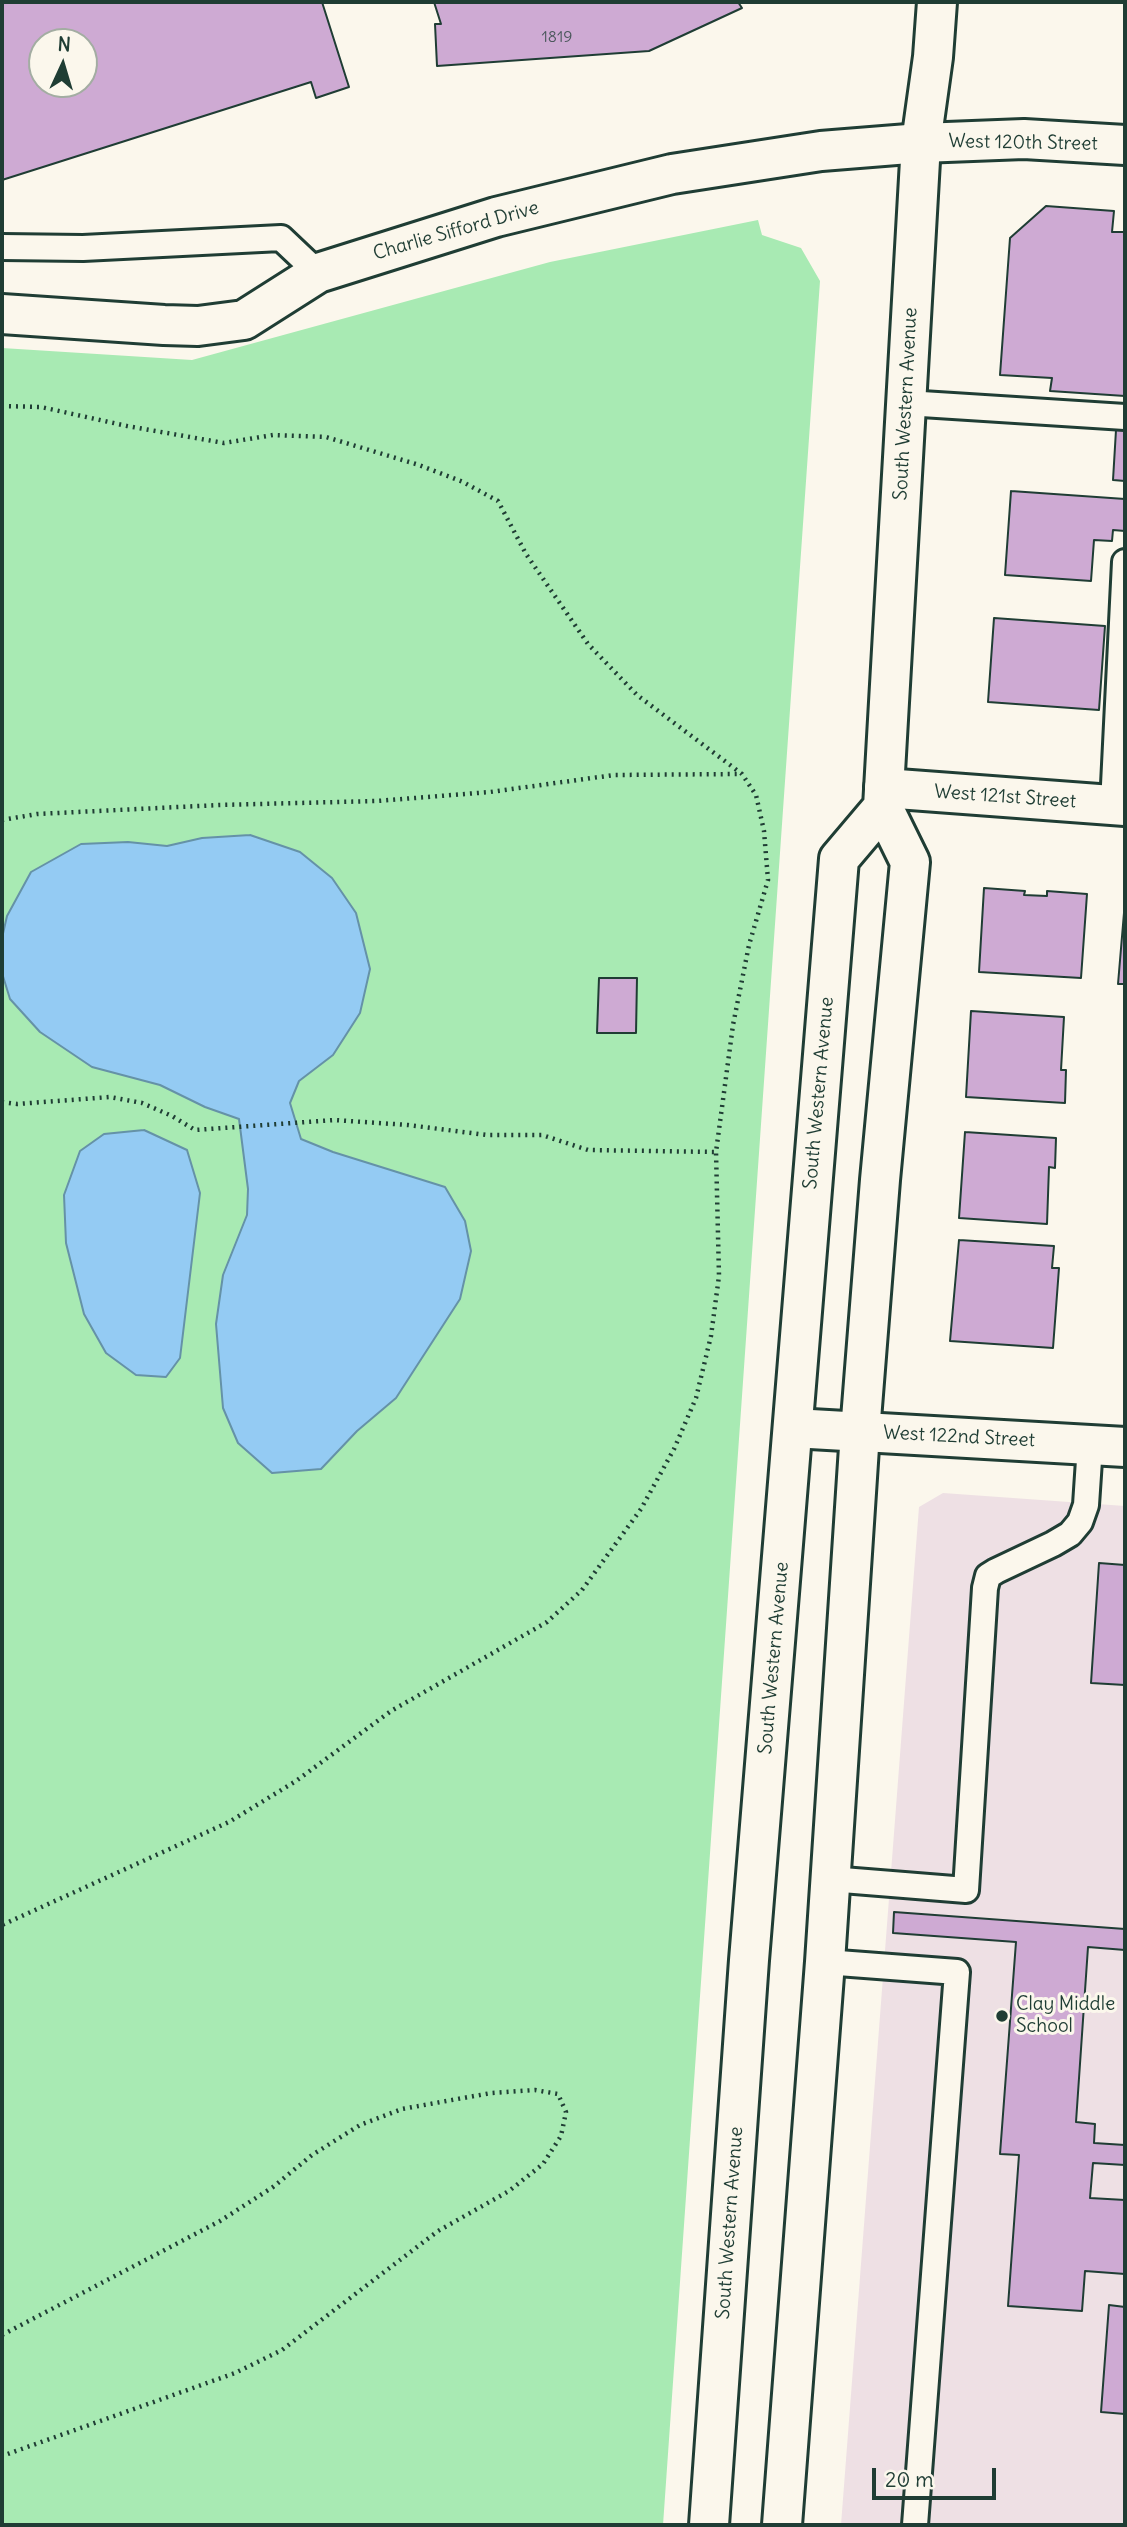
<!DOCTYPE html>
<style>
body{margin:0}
#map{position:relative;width:1127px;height:2527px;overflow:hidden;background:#fbf7ec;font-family:Delius,sans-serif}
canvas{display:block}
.frame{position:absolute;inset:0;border:4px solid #1f3d34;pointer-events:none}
.north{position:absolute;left:28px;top:28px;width:70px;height:70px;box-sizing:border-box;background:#fbf7ec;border:2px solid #a3ada2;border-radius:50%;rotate:4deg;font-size:19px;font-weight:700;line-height:28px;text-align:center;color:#1f3d34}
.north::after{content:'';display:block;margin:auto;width:24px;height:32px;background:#1f3d34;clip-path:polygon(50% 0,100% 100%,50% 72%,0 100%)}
.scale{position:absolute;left:872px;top:2468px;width:124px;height:32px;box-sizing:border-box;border:4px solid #1f3d34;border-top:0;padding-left:9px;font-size:21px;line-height:24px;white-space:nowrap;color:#1f3d34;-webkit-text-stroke:5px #fbf7ec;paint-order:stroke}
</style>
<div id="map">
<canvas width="1127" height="2527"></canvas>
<div class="frame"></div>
<div class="north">N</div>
<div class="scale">20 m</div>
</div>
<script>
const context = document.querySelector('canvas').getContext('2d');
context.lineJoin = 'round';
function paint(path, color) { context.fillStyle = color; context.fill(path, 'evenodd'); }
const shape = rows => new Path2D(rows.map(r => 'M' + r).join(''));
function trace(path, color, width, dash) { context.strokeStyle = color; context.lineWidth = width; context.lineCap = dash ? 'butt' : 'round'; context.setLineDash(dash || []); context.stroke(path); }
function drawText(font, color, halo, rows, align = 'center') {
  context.font = font + ' Delius,sans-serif'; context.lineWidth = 6; context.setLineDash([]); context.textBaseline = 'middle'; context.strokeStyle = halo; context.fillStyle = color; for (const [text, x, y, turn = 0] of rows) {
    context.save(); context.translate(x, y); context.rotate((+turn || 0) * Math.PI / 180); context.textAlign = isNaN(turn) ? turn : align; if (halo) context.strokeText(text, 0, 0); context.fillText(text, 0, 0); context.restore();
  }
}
paint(shape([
 [943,1493,1125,1506,1125,2525,841,2525,919,1507]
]), '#eee0e4');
paint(shape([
 [758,220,762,235,801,248,820,281,663,2525,2,2525,2,348,192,360,550,262]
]), '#a8eab3');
const water = shape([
 [250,835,300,852,332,878,356,913,370,969,360,1013,333,1055,299,1081,290,1103,301,1139,333,1152,445,1187,465,1221,471,1251,460,1299,396,1398,357,1431,321,1469,272,1473,238,1443,223,1408,216,1324,223,1275,247,1215,248,1189,239,1119,205,1107,160,1085,92,1067,40,1032,10,999,2,973,2,938,7,916,31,872,81,844,128,842,167,846,202,838,250,835],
 [144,1130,187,1150,200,1193,180,1358,166,1377,136,1375,106,1353,84,1314,66,1243,64,1195,80,1151,104,1134,144,1130]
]);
paint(water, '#94cbf3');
trace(water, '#6592a7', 2);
const building = shape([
 [2,2,322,2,349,87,316,98,311,82,2,180,2,2],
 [42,42,84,42,84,84,42,84,42,42],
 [434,2,738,2,742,8,649,51,437,66,435,24,441,24,434,2],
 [1046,206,1114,211,1112,232,1125,232,1125,396,1050,391,1052,378,1000,375,1010,238,1046,206],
 [1116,430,1125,430,1125,481,1113,480,1116,430],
 [1011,491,1125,499,1125,531,1113,530,1112,541,1094,540,1091,581,1005,575,1011,491],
 [994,618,1105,626,1099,710,988,702,994,618],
 [984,888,1025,891,1024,895,1047,896,1047,891,1087,894,1081,978,979,972,984,888],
 [1125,901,1125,984,1118,984,1125,901],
 [599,978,637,978,636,1033,597,1033,599,978],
 [971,1011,1064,1017,1061,1070,1066,1070,1065,1103,966,1097,971,1011],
 [965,1132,1056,1138,1055,1168,1049,1167,1047,1224,959,1218,965,1132],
 [959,1240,1054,1246,1052,1268,1059,1268,1053,1348,950,1341,959,1240],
 [1099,1563,1125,1565,1125,1685,1091,1683,1099,1563],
 [894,1912,1125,1929,1125,1950,1088,1947,1076,2122,1095,2124,1094,2143,1125,2145,1125,2165,1093,2163,1090,2198,1125,2200,1125,2274,1085,2271,1082,2311,1008,2306,1019,2155,1000,2154,1016,1942,893,1933,894,1912],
 [1109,2305,1125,2307,1125,2414,1101,2412,1109,2305]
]);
paint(building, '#ceaad3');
trace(building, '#1f3d34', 2);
const service = shape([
 [2,247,83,248,281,238,318,273],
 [906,403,1125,417],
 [1113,805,1125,562],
 [830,1879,966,1890,985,1588,988,1576,996,1571,1053,1544,1070,1534,1080,1522,1086,1505,1090,1445],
 [825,1962,957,1972,915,2525]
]);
const minor = shape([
 [2,314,164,325,198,326,244,320,318,273,496,217,672,174,821,151,921,143],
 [884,788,1125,806],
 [793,1428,1125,1447]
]);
const tertiary = shape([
 [921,143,1024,139,1125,145]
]);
const primary = shape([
 [709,2525,749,1960,839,859,883,807],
 [782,2525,825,1962,860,1432,880,1180,910,862,883,807,921,143,933,57,937,2]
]);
trace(service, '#1f3d34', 30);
trace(minor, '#1f3d34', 44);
trace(tertiary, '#1f3d34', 44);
trace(primary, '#1f3d34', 44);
trace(shape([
 [2,406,41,407,127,426,224,443,273,435,326,437,419,465,463,482,498,501,526,554,588,644,637,695,742,774,756,795,764,831,768,880,749,945,733,1025,716,1152,719,1276,711,1336,696,1398,674,1449,641,1509,582,1590,547,1622,391,1711,296,1781,229,1822,2,1925],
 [2,820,37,814,219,805,377,801,490,792,614,775,741,774],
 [2,1102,17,1104,110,1097,142,1103,172,1116,195,1130,334,1120,408,1125,487,1135,542,1135,588,1150,716,1152],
 [2,2335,220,2221,273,2187,312,2155,360,2125,402,2109,491,2093,535,2090,558,2094,566,2112,561,2136,543,2164,509,2191,438,2231,282,2350,235,2373,2,2456]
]), '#1f3d34', 4.5, [2, 5]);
trace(service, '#fbf7ec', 24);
trace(minor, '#fbf7ec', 38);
trace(tertiary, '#fbf7ec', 38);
trace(primary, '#fbf7ec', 38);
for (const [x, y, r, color] of [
 [1002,2016,7,"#1f3d34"]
]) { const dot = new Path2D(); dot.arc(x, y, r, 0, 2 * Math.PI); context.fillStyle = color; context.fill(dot); trace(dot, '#fbf7ec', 2.5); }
drawText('16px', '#4b585c', null, [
 ["1819",557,37]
]);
drawText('19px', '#1f3d34', '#fbf7ec', [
 ["West 120th Street",1023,143,1],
 ["Charlie Sifford Drive",456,231,-16],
 ["South Western Avenue",906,404,-87],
 ["West 121st Street",1005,797,4],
 ["South Western Avenue",819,1093,-85],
 ["West 122nd Street",959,1437,3],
 ["South Western Avenue",774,1658,-85],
 ["South Western Avenue",730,2223,-86]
]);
drawText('19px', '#1f3d34', '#fbf7ec', [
 ["Clay Middle",1016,2005],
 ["School",1016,2027]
], 'left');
</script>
